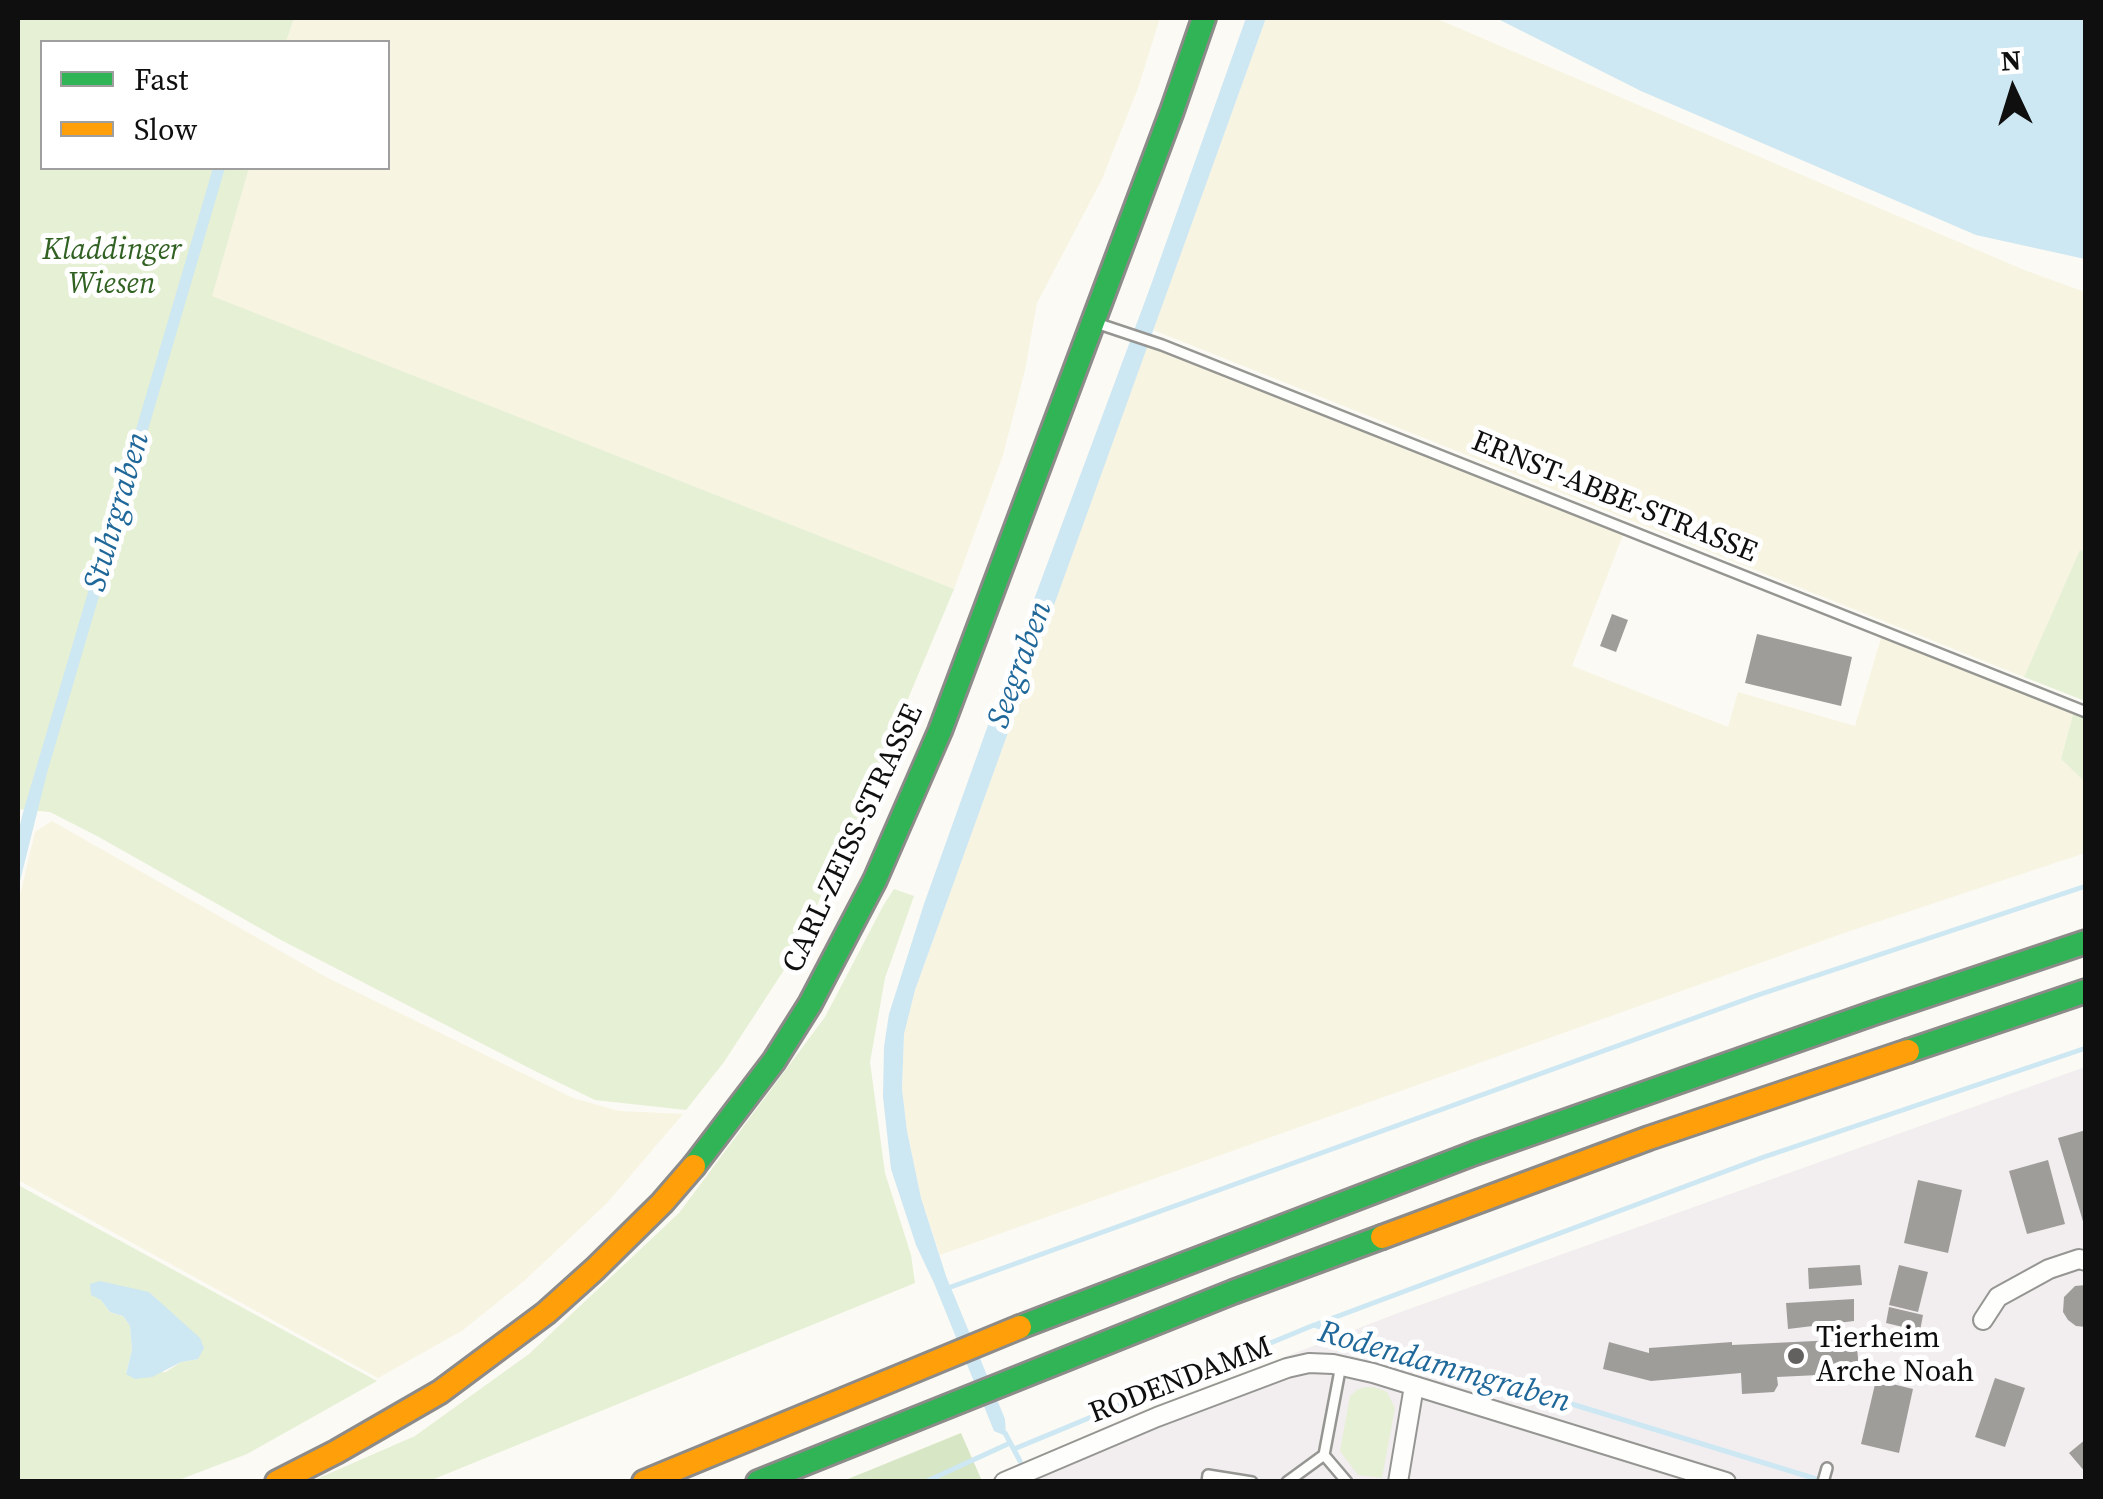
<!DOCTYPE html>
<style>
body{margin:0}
#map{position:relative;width:2103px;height:1499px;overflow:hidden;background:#fbfaf4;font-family:"Source Serif 4",serif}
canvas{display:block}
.frame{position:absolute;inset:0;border:20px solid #0f0f0f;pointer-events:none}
.legend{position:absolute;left:40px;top:40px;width:350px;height:130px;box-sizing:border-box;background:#fff;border:2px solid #9f9f9f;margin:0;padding:12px 18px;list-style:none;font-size:30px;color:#0f0f0f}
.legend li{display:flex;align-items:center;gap:20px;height:50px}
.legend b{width:50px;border:2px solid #9f9f9f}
.north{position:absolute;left:1963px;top:40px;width:100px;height:100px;-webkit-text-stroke:8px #fff;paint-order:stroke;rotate:356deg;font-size:28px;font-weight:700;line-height:40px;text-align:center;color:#0f0f0f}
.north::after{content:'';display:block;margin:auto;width:35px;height:45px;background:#0f0f0f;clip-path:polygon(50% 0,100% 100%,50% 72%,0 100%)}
</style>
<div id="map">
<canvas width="2103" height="1499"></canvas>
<div class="frame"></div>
<ul class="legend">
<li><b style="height:12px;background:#30b455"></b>Fast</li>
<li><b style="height:12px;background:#ff9f0a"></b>Slow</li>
</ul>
<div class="north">N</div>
</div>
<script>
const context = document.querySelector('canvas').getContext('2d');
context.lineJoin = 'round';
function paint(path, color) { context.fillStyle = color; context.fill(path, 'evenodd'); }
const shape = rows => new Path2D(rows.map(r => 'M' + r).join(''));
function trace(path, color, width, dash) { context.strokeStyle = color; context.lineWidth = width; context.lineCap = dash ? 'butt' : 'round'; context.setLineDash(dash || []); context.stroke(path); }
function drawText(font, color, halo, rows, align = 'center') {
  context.font = font + ' "Source Serif 4",serif'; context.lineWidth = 10; context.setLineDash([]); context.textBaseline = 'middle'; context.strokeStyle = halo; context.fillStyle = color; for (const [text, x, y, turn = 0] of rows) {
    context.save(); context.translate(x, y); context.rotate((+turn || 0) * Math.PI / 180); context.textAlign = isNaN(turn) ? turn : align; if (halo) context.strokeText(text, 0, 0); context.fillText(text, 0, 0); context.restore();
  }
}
paint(shape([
 [2085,1067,2085,1481,990,1482,1269,1363,1398,1313]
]), '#f2eef0');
paint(shape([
 [294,18,1160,18,1138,88,1102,179,1037,303,1025,370,1003,455,954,589,211,296,249,168,388,168,388,42,286,42],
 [1266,18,1435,18,2024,270,2085,292,2085,552,2080,551,2024,677,1153,330],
 [1147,346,1623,535,1572,666,1728,727,1738,692,1855,726,1881,638,2074,711,2061,759,2085,782,2085,853,1844,933,940,1255,921,1198,907,1131,902,1089,904,1034,915,990],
 [52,821,326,977,573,1098,619,1111,683,1114,607,1203,524,1281,463,1330,378,1378,18,1180,18,904,35,832]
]), '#f7f4e1');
paint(shape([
 [18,18,294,18,286,42,42,42,42,168,249,168,212,296,954,589,843,854,784,970,724,1062,686,1110,595,1100,535,1071,281,940,97,836,50,812,18,809],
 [2080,550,2086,552,2085,701,2024,677],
 [2074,711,2085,716,2085,782,2061,759],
 [894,889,914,896,885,978,870,1062,885,1173,911,1255,915,1283,429,1481,312,1481,415,1436,529,1354,679,1213,825,1017,883,906],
 [18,1185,377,1381,247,1454,176,1481,18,1481],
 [149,1292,184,1325,198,1359,181,1362,166,1372,126,1373,132,1350,130,1326,123,1316,110,1312,101,1300],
 [1366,1387,1374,1387,1387,1392,1395,1408,1382,1478,1358,1475,1340,1451,1350,1396,1358,1389]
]), '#e6f0d5');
paint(shape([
 [961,1433,982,1481,843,1481]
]), '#d7e6c4');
paint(shape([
 [1246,18,1266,18,915,990,904,1034,902,1089,907,1131,921,1198,946,1276,1005,1419,1006,1436,994,1431,934,1283,916,1245,891,1169,883,1097,884,1047,889,1014,924,904,1007,672,1151,285],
 [1496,18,2085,18,2085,259,1976,235,1641,91],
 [213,168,225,168,47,773,18,889,18,835,22,816],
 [100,1281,149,1292,200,1338,204,1348,198,1359,181,1362,152,1377,135,1379,126,1374,132,1350,130,1326,123,1316,110,1312,101,1300,91,1295,90,1284]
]), '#cde7f3');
trace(shape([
 [948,1288,1758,995,2086,886],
 [1317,1324,1761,1158,2086,1048],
 [1005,1433,1020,1461],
 [1014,1449,1314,1325,1823,1481],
 [925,1482,1010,1443]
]), '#cde7f3', 5);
paint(shape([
 [1612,614,1628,620,1616,652,1600,646],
 [1757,634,1852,657,1841,706,1745,683],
 [2086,1130,2086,1228,2085,1228,2058,1138],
 [2048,1160,2065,1224,2027,1234,2009,1171],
 [1918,1180,1962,1190,1948,1253,1904,1243],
 [1860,1265,1862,1285,1809,1289,1808,1268],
 [1899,1265,1928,1272,1918,1312,1889,1305],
 [2086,1285,2086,1327,2076,1326,2068,1320,2063,1312,2064,1297,2075,1286],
 [1854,1299,1854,1321,1788,1329,1786,1303],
 [1889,1307,1923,1315,1920,1331,1886,1323],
 [1856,1339,1859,1367,1825,1368,1819,1375,1777,1377,1778,1385,1774,1392,1742,1394,1741,1373,1651,1381,1603,1369,1609,1342,1649,1353,1649,1348,1732,1342,1732,1345],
 [1995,1378,2025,1388,2005,1447,1975,1437],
 [1876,1380,1913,1389,1899,1453,1861,1444],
 [2086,1439,2086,1473,2069,1453]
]), '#9f9d9a');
const lane = shape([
 [1096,323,1162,345,2086,712],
 [1341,1365,1324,1455,1347,1482],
 [1207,1482,1208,1475,1252,1482],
 [1287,1482,1324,1455],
 [1823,1482,1827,1468]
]);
const street = shape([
 [1983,1320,1998,1297,2049,1269,2079,1259,2086,1261],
 [1004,1482,1157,1417,1287,1368,1309,1363,1333,1364,1373,1373,1726,1482],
 [1398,1482,1414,1386]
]);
const fast = shape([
 [1908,1051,2086,991],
 [694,1166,774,1061,810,1004,875,880,940,731,1172,111,1204,18],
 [1020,1327,1475,1153,1874,1013,2086,942],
 [758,1482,1233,1292,1382,1237]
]);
const slow = shape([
 [1382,1237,1649,1138,1908,1051],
 [277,1482,336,1452,440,1392,546,1313,595,1269,662,1203,694,1166],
 [644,1482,1020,1327]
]);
trace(lane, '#959592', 14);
trace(street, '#959592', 22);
trace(fast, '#8c8b89', 28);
trace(slow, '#8c8b89', 28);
trace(lane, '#fefefd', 9);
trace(street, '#fefefd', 18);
trace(fast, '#30b455', 22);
trace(slow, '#ff9f0a', 22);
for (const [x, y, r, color] of [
 [1796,1356,10,"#62615f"]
]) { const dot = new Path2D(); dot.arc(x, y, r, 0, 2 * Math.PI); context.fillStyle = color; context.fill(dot); trace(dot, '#fff', 4); }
drawText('italic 30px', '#326223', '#fff', [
 ["Kladdinger",112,251],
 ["Wiesen",112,285]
]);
drawText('30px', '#0f0f0f', '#fff', [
 ["ERNST-ABBE-STRASSE",1614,498,22],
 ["CARL-ZEISS-STRASSE",854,839,-65],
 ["RODENDAMM",1181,1381,-21]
]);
drawText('30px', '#0f0f0f', '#fff', [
 ["Tierheim",1816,1339],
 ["Arche Noah",1816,1373]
], 'left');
drawText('italic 32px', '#1f6899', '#fff', [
 ["Stuhrgraben",118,512,-74],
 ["Seegraben",1021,665,-70],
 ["Rodendammgraben",1444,1368,16]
]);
</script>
